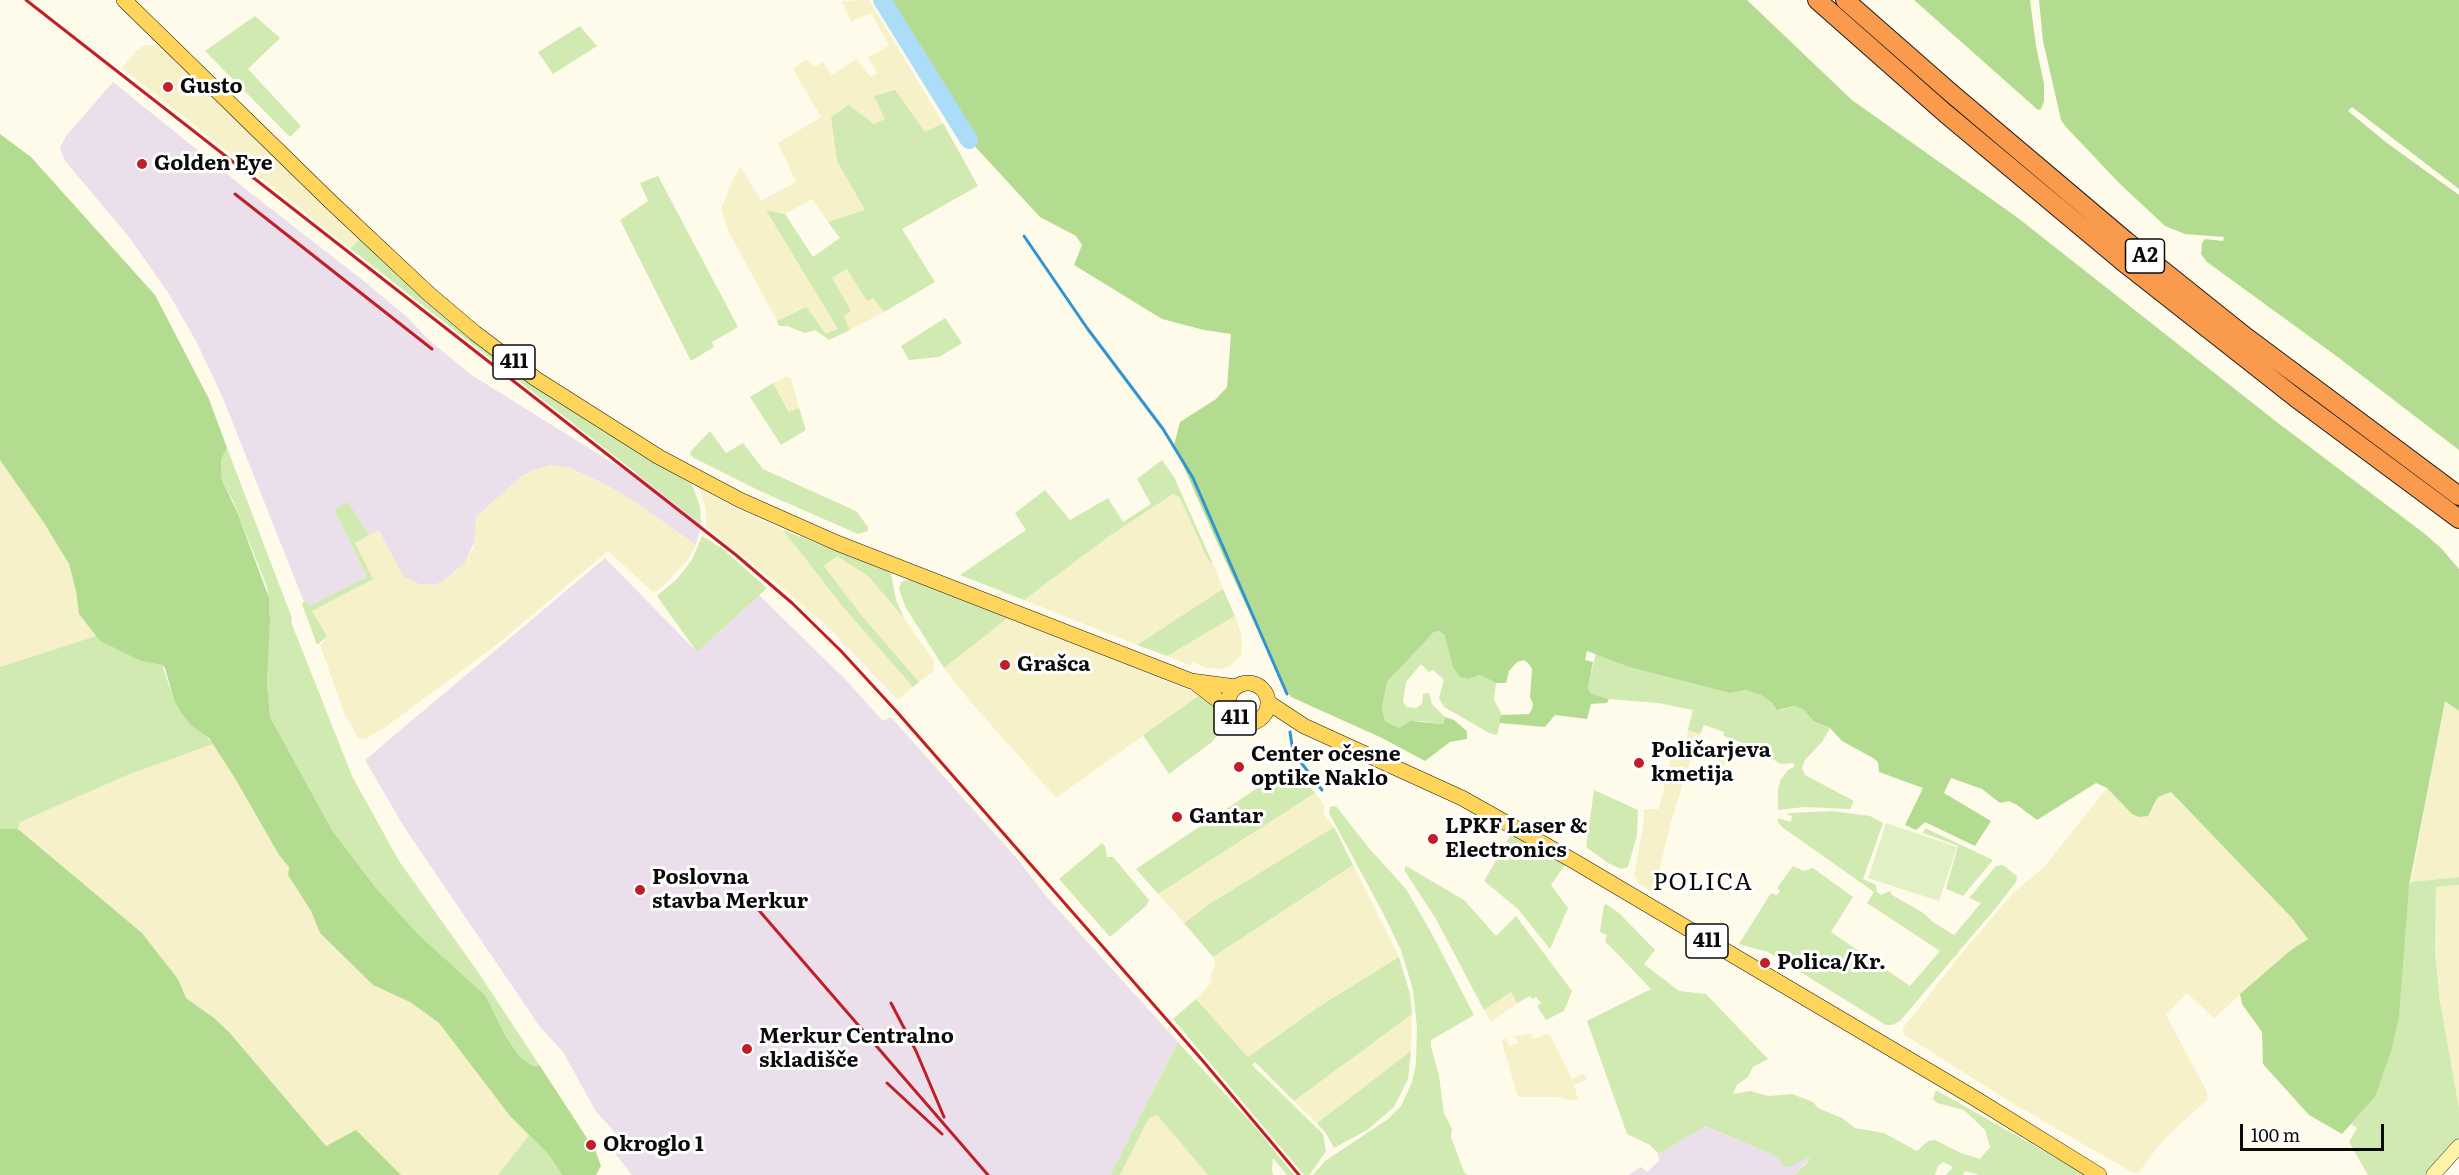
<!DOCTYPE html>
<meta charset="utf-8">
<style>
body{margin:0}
#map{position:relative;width:2459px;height:1175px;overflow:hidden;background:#fffbea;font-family:Literata,serif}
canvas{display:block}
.scale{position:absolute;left:2240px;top:1124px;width:144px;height:27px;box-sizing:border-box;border:3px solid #0b0b0b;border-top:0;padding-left:8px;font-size:18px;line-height:21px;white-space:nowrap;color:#0b0b0b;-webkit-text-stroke:4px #fff;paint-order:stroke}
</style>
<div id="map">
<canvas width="2459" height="1175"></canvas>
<div class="scale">100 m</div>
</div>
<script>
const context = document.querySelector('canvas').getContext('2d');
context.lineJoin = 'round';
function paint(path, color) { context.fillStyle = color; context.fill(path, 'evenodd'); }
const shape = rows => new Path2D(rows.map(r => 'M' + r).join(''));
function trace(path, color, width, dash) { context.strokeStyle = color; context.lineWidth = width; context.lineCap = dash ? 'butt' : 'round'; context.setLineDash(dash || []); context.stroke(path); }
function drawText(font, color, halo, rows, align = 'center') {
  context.font = font + ' Literata,serif'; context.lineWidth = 6; context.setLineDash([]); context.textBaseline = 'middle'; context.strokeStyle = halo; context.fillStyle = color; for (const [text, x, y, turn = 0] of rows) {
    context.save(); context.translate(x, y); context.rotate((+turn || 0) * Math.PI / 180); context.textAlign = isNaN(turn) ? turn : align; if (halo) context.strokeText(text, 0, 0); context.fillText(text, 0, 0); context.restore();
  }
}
paint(shape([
 [113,82,252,194,365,282,406,316,430,341,470,374,616,465,639,475,690,515,701,524,696,545,638,504,603,483,552,465,531,471,521,477,476,517,476,538,465,563,442,582,433,585,419,584,403,577,379,531,369,535,348,503,334,510,367,577,309,606,306,600,304,602,223,398,196,341,169,294,129,237,65,161,60,148,66,136],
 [605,558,697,652,759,595,845,679,883,721,891,717,1019,861,1046,896,1178,1042,1110,1175,632,1175,607,1143,616,1134,595,1110,563,1052,540,1027,404,827,365,760],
 [1704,1126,1771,1154,1791,1166,1806,1156,1812,1157,1794,1175,1628,1175,1641,1167,1647,1172,1659,1161,1658,1153,1666,1150]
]), '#eadfeb');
paint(shape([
 [869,0,943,123,925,132,885,119,874,124,831,117,837,161,865,210,863,212,828,222,812,199,785,214,767,210,838,329,827,335,805,307,777,321,729,232,721,209,734,177,741,167,761,201,796,182,778,143,821,117,793,69,806,59,814,67,823,62,832,75,856,59,871,77,877,73,868,57,889,46,871,13,851,22,842,1],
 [145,45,157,45,166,50,360,238,351,249,122,68,137,50],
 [848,269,867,301,873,297,884,312,850,330,844,316,850,311,832,278],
 [787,376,791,379,799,408,790,412,773,383],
 [0,460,44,523,69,564,76,591,79,614,96,636,0,667],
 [552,465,571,468,603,483,638,504,696,545,687,561,666,583,654,593,608,551,499,643,384,728,365,739,358,738,344,713,320,645,327,636,312,611,372,579,355,543,378,530,404,577,419,584,433,585,442,582,465,563,474,547,476,517,521,477,531,471],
 [699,487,734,508,783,530,843,607,913,687,898,700,829,628,775,582,706,527,706,509],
 [1173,494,1180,497,1208,560,1213,564,1223,589,1218,593,1137,645,1024,600,1108,537],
 [837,555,868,576,904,618,934,661,933,672,919,682,862,616,824,566],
 [1235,616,1241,634,1242,646,1241,655,1231,665,1221,669,1205,668,1193,662,1190,665,1167,656],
 [1009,617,1116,659,1200,695,1056,798,969,700,944,668],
 [2445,700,2459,711,2459,877,2411,882],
 [1688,730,1700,734,1698,743,1717,752,1730,755,1723,768,1718,765,1719,761,1701,751,1693,752,1670,825,1654,893,1638,883,1634,875,1643,828,1644,809,1659,809,1671,757,1683,754],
 [213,744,236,780,279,855,289,867,288,875,311,911,320,933,373,985,410,1002,439,1023,510,1116,529,1135,498,1175,401,1175,356,1131,326,1146,229,1032,214,1018,186,998,178,979,142,933,18,829,20,822,130,774],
 [2107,788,2132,814,2153,809,2158,797,2171,792,2292,918,2308,939,2291,950,2214,1018,2187,993,2166,1015,2207,1092,2207,1100,2164,1139,2139,1172,2133,1173,2009,1101,1903,1034,1903,1028,1962,953,2014,892,2044,867],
 [1315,793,1324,804,1324,815,1334,827,1211,903,1184,923,1158,894],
 [1353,865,1399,957,1323,1004,1248,1057,1196,999,1212,982,1210,977,1215,964,1213,957],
 [2459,885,2459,1108,2440,1002,2435,952,2436,887],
 [1511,992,1517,1003,1491,1022,1484,1010],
 [1412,1014,1411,1051,1317,1123,1294,1101],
 [1530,1033,1534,1039,1549,1033,1572,1079,1582,1074,1586,1076,1587,1079,1574,1085,1578,1099,1573,1101,1560,1097,1518,1097,1501,1040,1506,1038,1510,1046,1518,1043,1515,1036],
 [1157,1115,1199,1163,1208,1175,1120,1175,1149,1118]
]), '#f6f1c9');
paint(shape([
 [255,16,280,38,248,69,301,126,290,137,205,51],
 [580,26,597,46,553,74,538,52],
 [895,90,925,132,943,123,978,186,902,229,935,282,884,312,873,298,867,301,847,269,832,278,851,311,844,316,850,330,829,340,815,330,805,333,787,326,779,326,777,321,806,307,826,334,838,329,766,210,785,214,813,257,840,238,828,222,865,210,837,161,831,117,849,105,874,124,885,119,874,96],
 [658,176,738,327,712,342,714,347,691,361,620,220,648,201,640,183],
 [360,238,399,276,534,384,599,428,692,484,700,507,701,524,351,249],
 [945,318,962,343,939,357,909,360,901,346],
 [773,383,789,412,799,408,806,430,781,445,750,397],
 [710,431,726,453,743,443,763,469,856,511,868,527,868,531,858,534,760,491,694,458,690,454,691,451],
 [227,448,292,618,291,622,352,776,399,861,478,972,540,1066,533,1066,520,1057,506,1037,486,996,419,935,376,888,332,830,270,717,267,683,270,611,267,587,233,501,222,480,221,460],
 [1162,460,1174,477,1213,564,1208,560,1180,498,1173,494,1108,537,1024,600,960,575,1026,530,1015,513,1045,490,1070,520,1108,498,1123,522,1151,504,1137,479],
 [348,502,369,535,355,543,373,579,312,611,327,636,317,645,302,604,306,600,309,606,367,577,334,510],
 [783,530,885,570,891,574,896,600,904,618,868,576,837,556,824,566,862,616,919,682,913,687,843,607],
 [702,536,723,549,767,588,697,652,657,596,677,579,692,560],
 [906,580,916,581,1009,617,944,668,906,608,899,589,901,582],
 [1223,589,1235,616,1167,656,1137,645],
 [1440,631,1444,634,1453,667,1469,679,1480,675,1496,683,1494,700,1502,715,1497,735,1489,733,1444,707,1439,698,1444,680,1433,670,1429,672,1421,664,1406,682,1403,702,1407,707,1416,708,1422,704,1423,694,1429,693,1432,704,1445,717,1443,724,1420,721,1399,728,1385,721,1382,708,1387,682,1434,632],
 [96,636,100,641,142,661,162,665,174,700,213,744,130,774,20,822,18,829,0,829,0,667],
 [1596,652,1632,668,1730,693,1746,690,1761,695,1781,710,1795,706,1804,710,1813,721,1830,728,1822,742,1805,760,1802,768,1805,775,1854,801,1850,809,1804,807,1778,810,1778,789,1781,779,1788,770,1794,767,1794,763,1781,764,1755,749,1754,745,1745,744,1724,736,1724,732,1704,725,1700,734,1688,730,1693,710,1658,703,1609,699,1590,693,1588,688],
 [1200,695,1217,709,1221,725,1218,734,1212,742,1169,774,1143,735],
 [1292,765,1315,793,1158,894,1136,869],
 [1594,790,1638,810,1637,835,1628,867,1621,869,1608,863,1586,847],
 [1336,806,1368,847,1406,889,1432,934,1474,1015,1431,1040,1431,1046,1439,1076,1444,1113,1452,1129,1451,1137,1464,1172,1468,1175,1313,1175,1325,1161,1388,1119,1401,1106,1412,1082,1416,1064,1417,1028,1413,990,1401,950,1383,913,1329,813,1330,807],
 [1832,811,1870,816,1883,823,1863,879,1876,885,1877,892,1881,895,1890,891,1892,895,1922,912,1933,922,1954,935,1981,903,1969,898,1996,866,2003,865,2017,876,2016,882,1995,909,1900,1021,1892,1025,1886,1025,1768,952,1739,944,1771,893,1777,895,1780,891,1777,888,1793,866,1804,871,1813,868,1853,897,1831,932,1910,986,1940,951,1867,903,1874,892,1782,827,1778,822,1778,818,1791,822,1792,816,1786,814,1790,813],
 [1334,827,1353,865,1213,957,1184,923,1211,903],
 [1925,828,1993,860,1963,896,1946,889,1958,846,1923,833],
 [1511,834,1565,865,1551,885,1568,908,1550,949,1518,909,1484,881],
 [1102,843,1105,846,1107,857,1113,857,1149,900,1146,906,1110,937,1059,879],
 [1406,866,1464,900,1496,936,1516,916,1572,991,1564,1011,1546,1020,1537,1006,1541,1003,1536,997,1532,999,1530,996,1517,1003,1511,992,1484,1010,1436,919,1404,870],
 [2459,877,2459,885,2436,887,2435,952,2440,1002,2459,1108,2459,1137,2424,1175,2368,1175,2349,1142,2357,1128,2351,1124,2375,1097,2409,886,2411,882],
 [1606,904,1619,913,1655,950,1644,964,1679,991,1706,994,1768,1059,1753,1067,1748,1077,1737,1085,1733,1094,1750,1091,1769,1096,1792,1094,1813,1102,1818,1108,1842,1118,1855,1128,1884,1133,1917,1151,1928,1141,1935,1140,1961,1153,1980,1159,1990,1147,1985,1130,1964,1110,1937,1103,1933,1099,1936,1090,2086,1175,1979,1175,1965,1171,1963,1175,1946,1175,1953,1167,1943,1162,1938,1166,1935,1175,1794,1175,1807,1163,1811,1156,1791,1166,1784,1167,1780,1160,1771,1154,1705,1126,1666,1150,1658,1153,1650,1145,1627,1134,1587,1021,1651,989,1605,941,1607,935,1600,932,1604,905],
 [1399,957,1410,994,1412,1014,1294,1101,1255,1062,1252,1065,1323,1134,1326,1151,1313,1170,1309,1175,1304,1175,1173,1019,1196,999,1248,1057,1323,1004],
 [1178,1042,1262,1135,1294,1175,1287,1175,1273,1158,1272,1167,1273,1175,1208,1175,1157,1115,1149,1118,1120,1175,1110,1175],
 [1411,1051,1408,1079,1394,1107,1367,1130,1334,1148,1327,1135,1317,1123],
 [529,1135,549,1155,562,1175,498,1175]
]), '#d0eab2');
paint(shape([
 [883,0,1747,0,1852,100,2018,218,2278,423,2425,534,2441,548,2459,569,2459,711,2445,701,2409,886,2399,1016,2392,1048,2375,1097,2342,1134,2309,1115,2263,1064,2262,1032,2242,1004,2240,994,2291,950,2308,939,2292,918,2171,792,2158,797,2148,816,2139,817,2132,814,2107,788,2096,783,2037,820,2017,805,2009,801,2000,803,1982,789,1951,778,1944,793,1991,821,1975,846,1925,822,1916,830,1905,825,1923,788,1879,772,1878,762,1873,758,1842,741,1830,728,1813,721,1804,710,1795,706,1777,710,1772,703,1761,695,1746,690,1730,693,1632,668,1587,651,1585,660,1593,662,1588,688,1590,693,1609,699,1607,703,1591,704,1587,719,1555,715,1545,727,1500,723,1499,719,1502,715,1529,714,1532,709,1533,704,1530,697,1532,669,1528,663,1524,660,1517,662,1509,671,1506,683,1496,683,1480,675,1469,679,1460,677,1453,667,1444,634,1439,631,1434,632,1387,682,1382,708,1385,721,1399,728,1411,721,1443,724,1445,717,1454,720,1467,731,1467,739,1450,742,1425,761,1382,738,1291,697,1282,683,1226,562,1174,445,1180,422,1216,399,1227,387,1231,334,1204,330,1162,319,1074,265,1082,245,1076,236,1040,217,969,140,906,32],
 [1914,0,2030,0,2036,46,2044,84,2044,101,2041,109,2038,110],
 [2039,0,2459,0,2459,189,2352,107,2348,111,2387,143,2459,195,2459,450,2339,358,2207,262,2201,254,2202,243,2205,239,2223,241,2224,237,2185,234,2165,226,2119,183,2066,127,2061,120,2043,41],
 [0,134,31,157,155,295,209,399,227,448,221,460,222,480,238,514,269,598,270,622,267,683,270,717,332,830,376,888,419,935,486,996,506,1037,520,1057,533,1066,540,1066,596,1152,601,1166,596,1175,562,1175,549,1155,510,1116,439,1023,410,1002,373,985,320,933,311,911,288,875,289,867,279,855,236,780,209,738,192,726,182,714,174,700,165,668,162,665,141,661,100,641,79,614,76,591,69,564,44,523,0,460],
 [0,829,18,829,142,933,178,979,186,998,214,1018,229,1032,326,1146,356,1130,401,1175,0,1175]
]), '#b4dc91');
paint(shape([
 [1886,823,1957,847,1939,901,1868,878]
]), '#e2f1c5');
trace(shape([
 [1024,236,1087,328,1163,429,1193,478,1287,694],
 [1290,732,1293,752,1322,790]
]), '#3094d2', 3);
trace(shape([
 [882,0,969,140]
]), '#acddf8', 18);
const secondary = shape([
 [2433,1175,2459,1146]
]);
const primary = shape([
 [124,0,331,202,429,294,475,333,536,379,659,457,740,500,837,543,1191,681,1236,687],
 [1194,682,1228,708],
 '1228 703a20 20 0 1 1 40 0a20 20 0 1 1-40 0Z',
 [1269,703,1304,726,1462,798,1572,860,1976,1099,2099,1175]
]);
const motorway = shape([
 [1817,0,1945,113,2127,265,2296,398,2459,519],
 [1845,0,1951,93,2126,241,2246,337,2459,496]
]);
trace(secondary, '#2d2d2d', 15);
trace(primary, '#1c1c1c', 16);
trace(motorway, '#1c1c1c', 20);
trace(secondary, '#fff4a5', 14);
trace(primary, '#fed55a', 15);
trace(motorway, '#fa9a4c', 18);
trace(shape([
 [26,0,736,555,792,603,841,651,897,712,1203,1061,1299,1175],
 [235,194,432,349],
 [756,907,988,1175],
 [891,1003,916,1051,944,1117],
 [887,1083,942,1134]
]), '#c01f28', 3);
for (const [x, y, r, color] of [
 [168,87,6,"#c01f28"],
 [142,164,6,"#c01f28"],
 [1005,665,6,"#c01f28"],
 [1639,763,6,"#c01f28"],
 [1239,767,6,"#c01f28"],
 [1177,817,6,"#c01f28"],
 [1433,839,6,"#c01f28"],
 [640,890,6,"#c01f28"],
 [1765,963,6,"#c01f28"],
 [747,1049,6,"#c01f28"],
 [591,1145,6,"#c01f28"]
]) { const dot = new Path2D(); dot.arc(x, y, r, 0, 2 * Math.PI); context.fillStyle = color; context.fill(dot); trace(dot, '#fff', 2); }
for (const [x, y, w] of [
 [2145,256,39],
 [514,362,42],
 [1235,718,42],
 [1707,941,42]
]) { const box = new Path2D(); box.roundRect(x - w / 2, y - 17, w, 34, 4.5); context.fillStyle = '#fff'; context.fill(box); trace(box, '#0b0b0b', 1.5); }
drawText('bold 20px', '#0b0b0b', null, [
 ["A2",2145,256],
 ["411",514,362],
 ["411",1235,718],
 ["411",1707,941]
]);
drawText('bold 21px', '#0b0b0b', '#fff', [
 ["Gusto",180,87],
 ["Golden Eye",154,164],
 ["Grašca",1017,665],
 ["Poličarjeva",1651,751],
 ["kmetija",1651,775],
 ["Center očesne",1251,755],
 ["optike Naklo",1251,779],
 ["Gantar",1189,817],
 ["LPKF Laser &",1445,827],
 ["Electronics",1445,851],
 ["Poslovna",652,878],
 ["stavba Merkur",652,902],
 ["Polica/Kr.",1777,963],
 ["Merkur Centralno",759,1037],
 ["skladišče",759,1061],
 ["Okroglo 1",603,1145]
], 'left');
context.letterSpacing = '1.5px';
drawText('24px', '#0b0b0b', '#fff', [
 ["POLICA",1703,883]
]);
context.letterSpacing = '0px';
</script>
